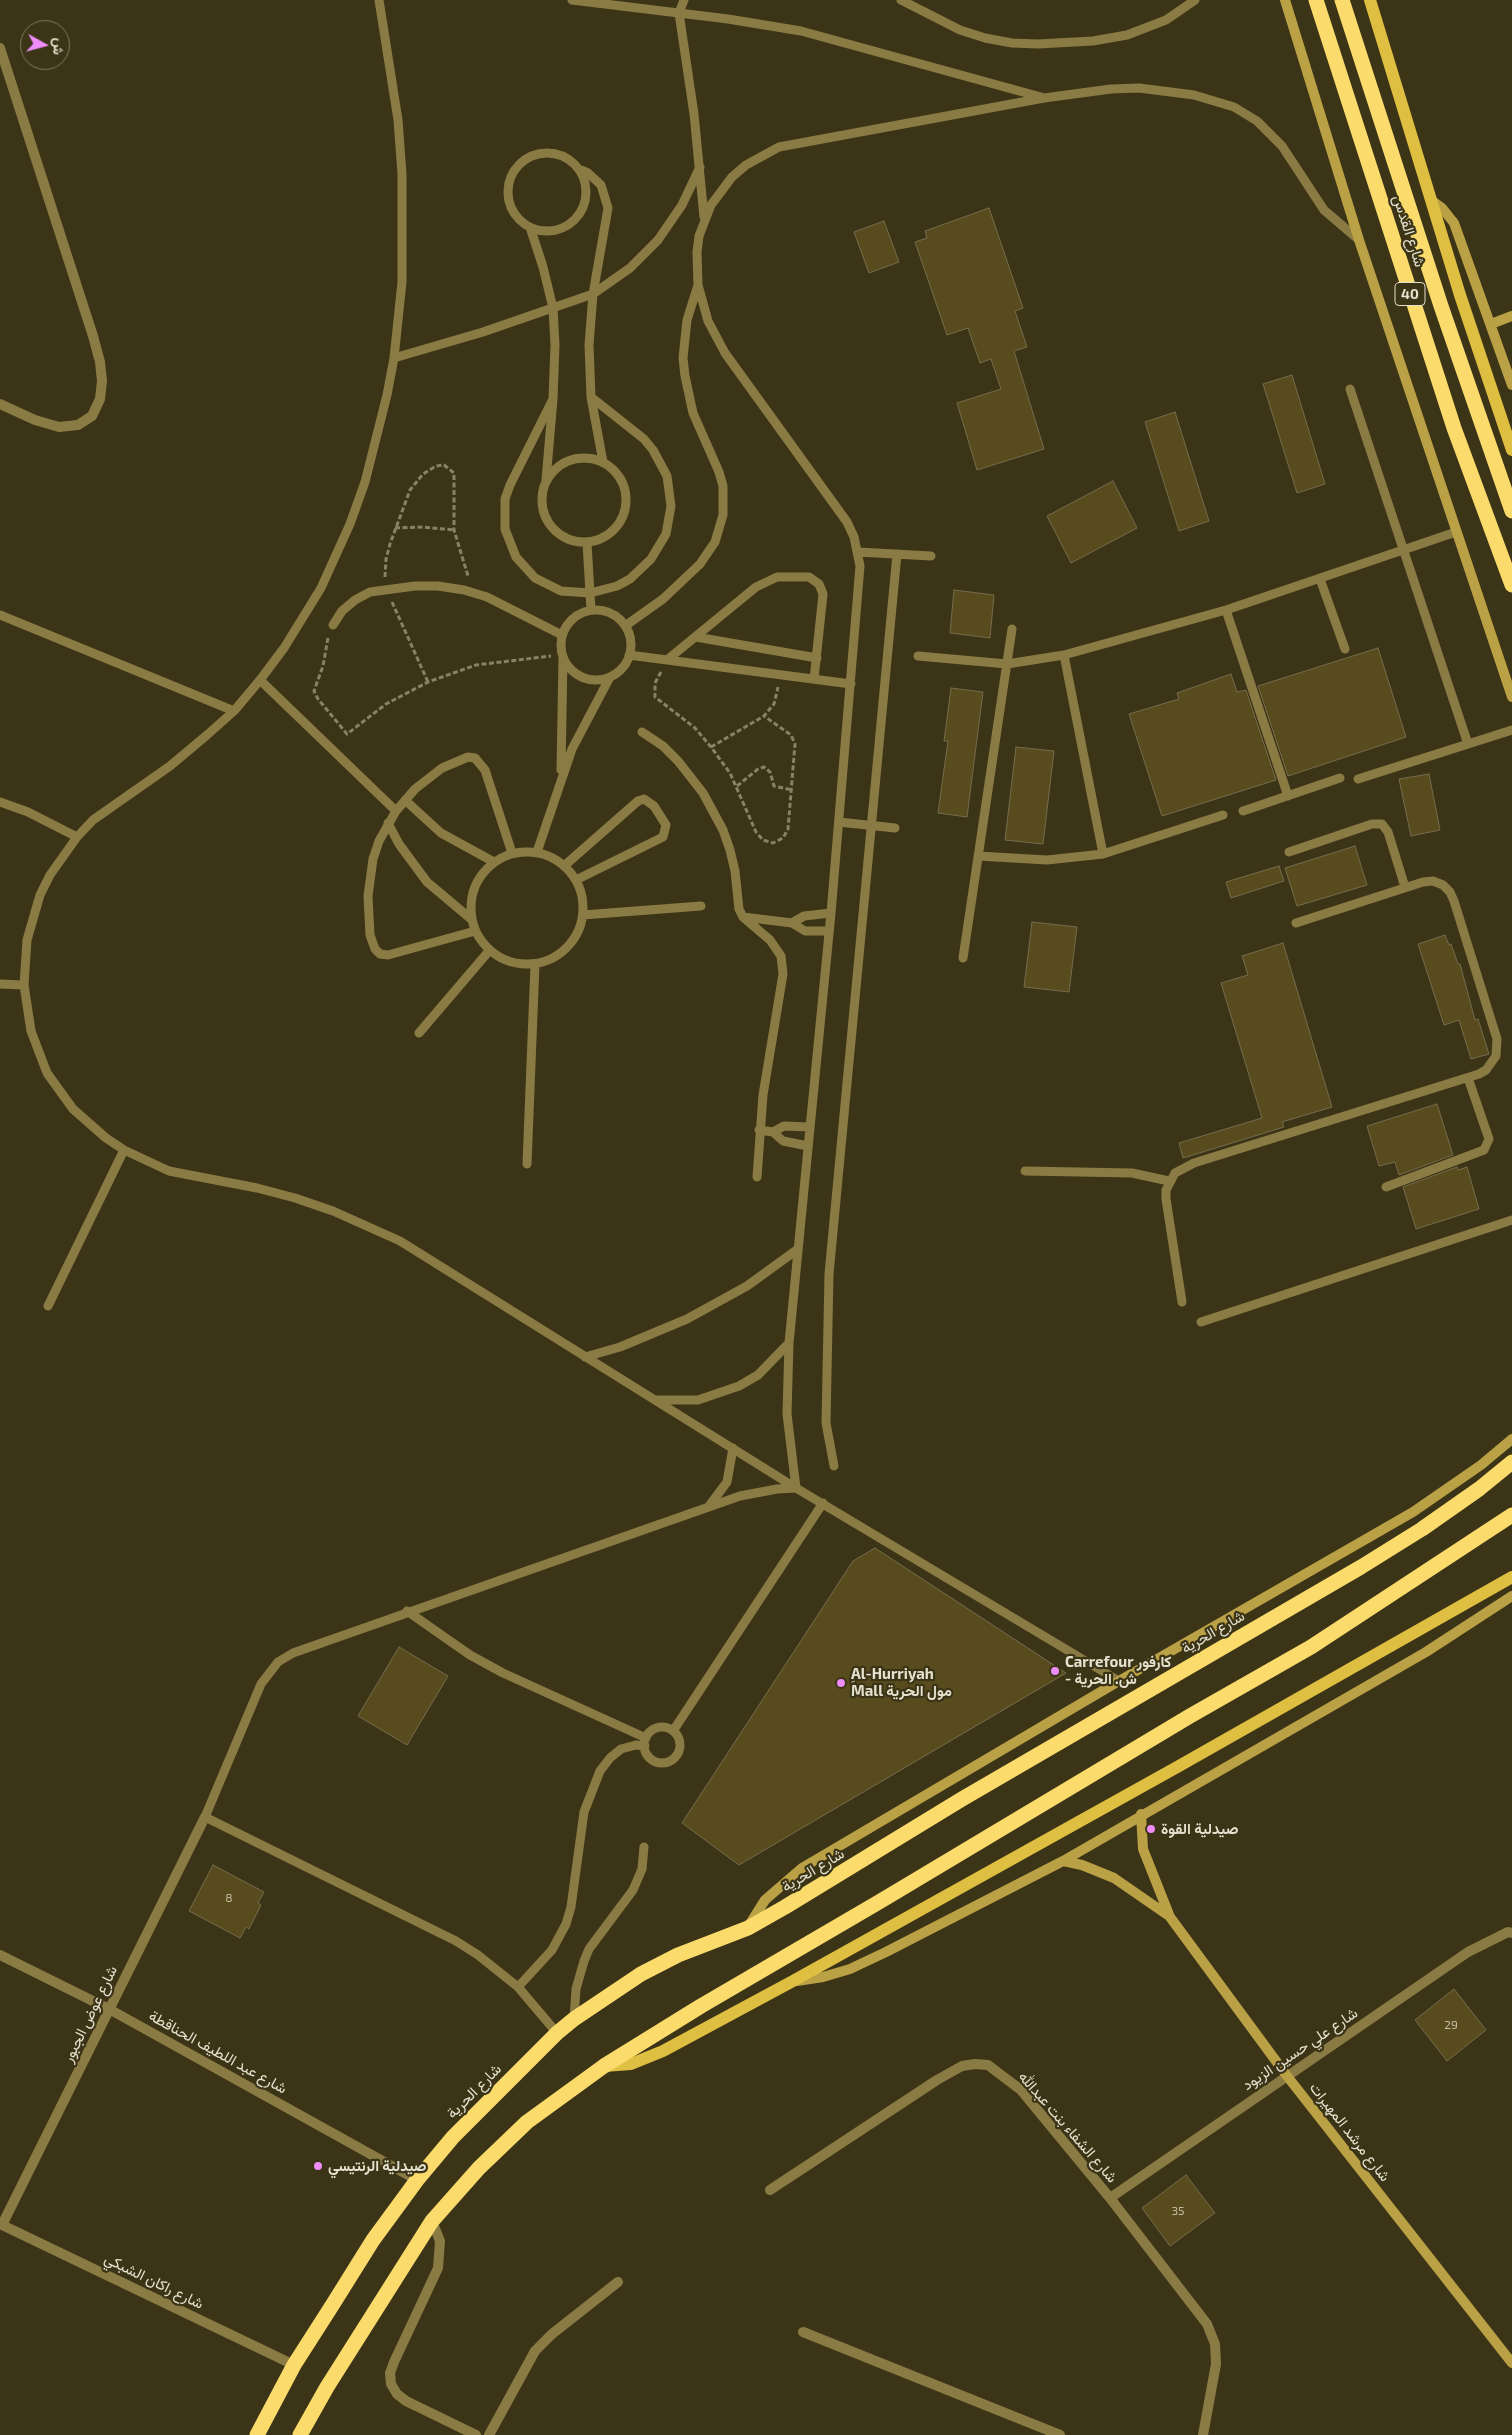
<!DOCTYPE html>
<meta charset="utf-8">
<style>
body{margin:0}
#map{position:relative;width:1512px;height:2435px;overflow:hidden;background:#3c3416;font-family:"Exo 2",Vazirmatn,sans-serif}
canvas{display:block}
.north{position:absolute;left:20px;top:20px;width:50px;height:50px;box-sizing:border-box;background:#3c3416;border:1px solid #807960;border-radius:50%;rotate:97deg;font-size:14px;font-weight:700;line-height:20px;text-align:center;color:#e5e1cf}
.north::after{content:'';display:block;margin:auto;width:18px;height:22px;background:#ee8cf8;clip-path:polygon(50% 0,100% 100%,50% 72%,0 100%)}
</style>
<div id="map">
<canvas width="1512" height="2435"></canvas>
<div class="north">ش</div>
</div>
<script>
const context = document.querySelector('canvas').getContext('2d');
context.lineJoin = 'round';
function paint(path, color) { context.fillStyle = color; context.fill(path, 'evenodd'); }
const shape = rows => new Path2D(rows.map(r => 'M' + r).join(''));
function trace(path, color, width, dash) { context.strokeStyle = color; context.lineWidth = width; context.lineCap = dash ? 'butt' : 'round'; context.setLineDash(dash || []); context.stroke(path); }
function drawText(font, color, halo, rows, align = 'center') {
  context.font = font + ' "Exo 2",Vazirmatn,sans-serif'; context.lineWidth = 4.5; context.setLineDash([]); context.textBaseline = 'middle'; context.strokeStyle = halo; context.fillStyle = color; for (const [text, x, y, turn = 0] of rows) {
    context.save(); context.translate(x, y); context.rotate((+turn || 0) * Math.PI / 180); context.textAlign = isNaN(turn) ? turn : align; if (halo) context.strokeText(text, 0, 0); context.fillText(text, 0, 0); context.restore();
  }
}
const building = shape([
 [989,208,1023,308,1015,311,1027,347,1014,351,1044,449,977,470,957,403,1001,389,991,359,980,363,968,328,947,335,915,242,927,238,925,231,989,208],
 [884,221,899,262,869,273,854,232,884,221],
 [1292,375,1325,484,1297,493,1263,384,1292,375],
 [1175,412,1209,521,1179,531,1145,422,1175,412],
 [1113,481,1137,528,1071,563,1047,516,1113,481],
 [954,590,994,595,990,638,950,633,954,590],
 [1378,648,1406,737,1288,776,1258,686,1378,648],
 [1231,674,1237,692,1246,690,1276,780,1162,816,1129,714,1179,699,1177,693,1231,674],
 [951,688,983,692,967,817,938,813,948,741,944,741,951,688],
 [1016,747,1054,751,1043,844,1005,840,1016,747],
 [1429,774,1440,830,1411,836,1399,779,1429,774],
 [1355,846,1367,885,1297,906,1285,868,1355,846],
 [1279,866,1284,881,1231,898,1226,882,1279,866],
 [1032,922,1077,927,1069,992,1024,987,1032,922],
 [1445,935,1449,945,1451,944,1458,964,1460,964,1475,1020,1478,1019,1489,1054,1471,1059,1459,1020,1444,1025,1418,944,1445,935],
 [1283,943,1332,1107,1282,1122,1284,1127,1183,1158,1179,1143,1262,1118,1221,983,1248,975,1242,956,1283,943],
 [1437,1104,1453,1155,1399,1175,1395,1162,1379,1166,1367,1126,1437,1104],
 [1457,1167,1458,1170,1467,1167,1479,1209,1416,1229,1403,1187,1457,1167],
 [875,1548,1066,1673,739,1865,682,1823,853,1561,875,1548],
 [399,1647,448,1676,407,1745,358,1716,399,1647],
 [213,1865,264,1892,258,1903,261,1905,249,1929,246,1927,240,1938,189,1911,213,1865],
 [1454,1989,1486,2030,1447,2061,1415,2020,1454,1989],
 [1186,2175,1215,2213,1170,2246,1142,2208,1186,2175]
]);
paint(building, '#584c1f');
trace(building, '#756c4d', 1);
trace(shape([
 [395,528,423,527,454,530],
 [385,577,386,559,390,544,410,490,423,474,436,466,444,465,454,473,454,530,468,576],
 [392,602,428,682],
 [328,638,323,666,314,691,318,699,347,734,386,704,428,682,476,665,551,656],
 [661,672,655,683,655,697,695,728,711,747,730,773,756,832,763,840,773,843,783,838,788,829,795,744,791,735,764,716],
 [711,747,764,716,774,704,778,687],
 [737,786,758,769,764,767,770,772,774,786,792,790]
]), '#878168', 3, [5, 2.5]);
trace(shape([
 [379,0,398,120,402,174,402,282,394,358,387,395,365,482,350,524,321,588,284,648,260,680,234,711,207,735,170,766,93,820,77,837,50,875,40,895,27,940,24,985,31,1031,47,1073,73,1109,106,1138,124,1150,169,1171,257,1188,295,1198,333,1211,400,1241,796,1488,1119,1681],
 [572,0,728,19,801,31,1041,97],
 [684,0,679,13,694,114,704,217],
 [901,0,960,30,985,38,1012,43,1038,44,1093,41,1127,35,1166,20,1195,0],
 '508 192a39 39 0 1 1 78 0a39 39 0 1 1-78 0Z',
 [581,170,588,173,601,185,608,208,593,294,589,345,591,397,603,462],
 [530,227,543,267,553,308,555,345,553,399,546,480],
 [394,358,483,332,593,294,630,268,658,240,682,205,700,167],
 [1350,389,1468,744],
 [553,399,510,485,505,499,505,529,516,557,535,578,561,591,590,593,617,586,630,579,651,559,666,534,671,506,667,476,653,450,644,439,591,397],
 '542 500a42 42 0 1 1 84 0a42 42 0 1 1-84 0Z',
 [587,543,591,610],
 [858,552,931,556],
 [1320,579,1345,649],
 [1226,610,1288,796],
 '561 645a35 35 0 1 1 70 0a35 35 0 1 1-70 0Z',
 [0,615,234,711],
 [333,625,342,611,355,600,370,592,415,586,438,586,464,590,487,597,562,635],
 [625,626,663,599,700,564,715,542,723,515,723,486,719,472,693,413,685,376,683,358,687,320,698,285],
 [696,637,817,658],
 [629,655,851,684],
 [1064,655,1103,854],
 [918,656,1007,664,1064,655,1226,610,1456,532],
 [667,660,756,587,777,577,809,577,819,584,823,594,814,679],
 [260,680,396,811],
 [642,732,663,746,678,761,703,793,723,830,730,850,735,871,739,909,743,917,770,940,781,956,783,974,763,1095,757,1177],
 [561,770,563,658],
 [1358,779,1512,730],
 [405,800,441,833,494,862],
 [0,802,28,812,77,837],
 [1243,811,1340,778],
 [839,822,895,828],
 [388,823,399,844,427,882,471,919],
 '471 908a56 56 0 1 1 112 0a56 56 0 1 1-112 0Z',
 [537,852,572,749,610,677],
 [1289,852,1372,824,1382,824,1388,832,1405,887],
 [978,856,1047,860,1103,854,1223,815],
 [564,866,638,801,644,799,654,806,666,825,663,837,576,880],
 [583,915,701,906],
 [743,917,792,923,805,931,829,931],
 [792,923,804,916,831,913],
 [475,931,388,955,380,954,375,949,370,935,368,896,373,859,379,841,396,811,415,789,442,768,468,757,475,758,485,770,512,853],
 [963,958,1012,629],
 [0,984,24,985],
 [419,1033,489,951],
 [759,1130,773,1132,783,1141,808,1146],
 [773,1132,784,1126,810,1127],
 [527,1164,535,964],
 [1025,1171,1132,1173,1169,1181],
 [1386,1187,1484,1150,1489,1139,1468,1078],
 [1182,1302,1166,1199,1166,1190,1175,1173,1194,1163,1479,1074,1486,1070,1496,1056,1497,1039,1454,901,1450,892,1443,885,1433,881,1423,882,1296,923],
 [48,1306,124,1150],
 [1201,1322,1512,1220],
 [585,1357,620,1347,687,1319,747,1286,798,1249],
 [656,1400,698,1400,739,1386,758,1375,789,1343],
 [834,1466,826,1423,829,1274,897,554],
 [796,1488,787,1414,789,1343,831,913,860,566,854,537,847,522,725,353,708,321,698,285,697,252,699,236,711,205,732,177,746,165,779,147,1044,98,1111,89,1139,88,1194,95,1234,107,1257,121,1282,146,1324,210,1359,240],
 [709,1506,727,1482,733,1448],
 [407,1611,470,1655,503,1673,646,1738],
 '644 1745a18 18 0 1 1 36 0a18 18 0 1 1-36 0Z',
 [673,1731,823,1503],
 [518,1987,552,1950,566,1924,571,1907,584,1812,600,1771,610,1758,621,1749,636,1745,645,1746],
 [574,2019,576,1989,584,1961,589,1949,633,1890,642,1869,644,1847],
 [557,2033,518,1987,478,1955,456,1941,205,1817,261,1684,278,1662,293,1653,740,1496,777,1489,796,1488]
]), '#8a7b44', 9);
trace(shape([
 [0,48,93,336,100,362,102,381,100,399,92,416,78,425,59,427,35,420,0,404],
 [0,1955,109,2009,417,2180],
 [770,2190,937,2080,962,2066,975,2064,988,2065,1021,2090,1110,2198,1207,2324,1215,2344,1216,2364,1203,2435],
 [1110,2198,1468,1952,1508,1932,1512,1933],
 [432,2221,440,2241,438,2268,394,2362,390,2373,391,2384,397,2394,406,2401,476,2435],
 [0,2224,294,2365],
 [2,2225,205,1817],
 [803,2332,1060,2435],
 [489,2435,535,2351,552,2334,618,2282]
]), '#8a7b44', 10);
trace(shape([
 [1285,0,1359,240,1512,697],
 [1431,200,1442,208,1454,223,1512,385],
 [1491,324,1512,316],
 [1141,1814,1143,1849,1170,1917,1287,2076,1512,2363],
 [1063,1861,1082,1865,1114,1878,1169,1916],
 [748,1927,765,1900,802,1868,1119,1681,1413,1512,1481,1465,1512,1439],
 [797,1981,823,1977,850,1969,886,1952,1063,1861,1426,1652,1512,1596]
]), '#baa145', 10);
trace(shape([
 [1370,0,1460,295,1512,450],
 [604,2066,631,2064,663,2051,793,1981,1179,1766,1512,1577]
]), '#dfbf41', 12);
trace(shape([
 [1316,0,1454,428,1512,585],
 [1342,0,1441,306,1512,511],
 [257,2435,294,2365,333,2304,373,2240,417,2180,453,2137,557,2033,574,2019,641,1974,678,1955,748,1928,785,1907,962,1799,1361,1567,1422,1529,1479,1489,1512,1462],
 [300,2435,327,2387,432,2221,479,2168,527,2122,604,2066,701,2006,879,1902,1190,1716,1311,1647,1512,1515]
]), '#fadb6b', 15);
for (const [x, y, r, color] of [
 [1055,1671,5,"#ee8cf8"],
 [841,1683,5,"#ee8cf8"],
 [1151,1829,5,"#ee8cf8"],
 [318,2166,5,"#ee8cf8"]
]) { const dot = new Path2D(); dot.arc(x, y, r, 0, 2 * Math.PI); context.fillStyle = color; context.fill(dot); trace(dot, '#3c3416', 2); }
drawText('12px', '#c2bca3', null, [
 ["8",229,1898],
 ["29",1451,2025],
 ["35",1178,2211]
]);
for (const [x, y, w] of [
 [1410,294,30]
]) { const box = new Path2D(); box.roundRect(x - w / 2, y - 11.5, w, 23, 4); context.fillStyle = '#3c3416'; context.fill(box); trace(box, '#e5e1cf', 1); }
drawText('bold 14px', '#e5e1cf', null, [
 ["40",1410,294]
]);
drawText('15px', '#e5e1cf', '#3c3416', [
 ["شارع القدس",1409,231,72],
 ["شارع الحرية",1213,1632,-30],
 ["شارع الحرية",813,1870,-31],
 ["شارع عوض الجبور",90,2014,-64],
 ["شارع علي حسين الزيود",1300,2049,-34],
 ["شارع عبد اللطيف الحناقطة",218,2052,29],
 ["شارع الحرية",474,2091,-45],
 ["شارع الشفاء بنت عبدالله",1068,2127,49],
 ["شارع مرشد المهيرات",1350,2132,52],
 ["شارع راكان الشبكي",154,2281,26]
]);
drawText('bold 15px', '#e5e1cf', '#3c3416', [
 ["Carrefour كارفور",1065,1662],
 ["- ش. الحرية",1065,1679],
 ["ِAl-Hurriyah",851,1674],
 ["Mall مول الحرية",851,1691],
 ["صيدلية القوة",1161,1829],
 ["صيدلية الرنتيسي",328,2166]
], 'left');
</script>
